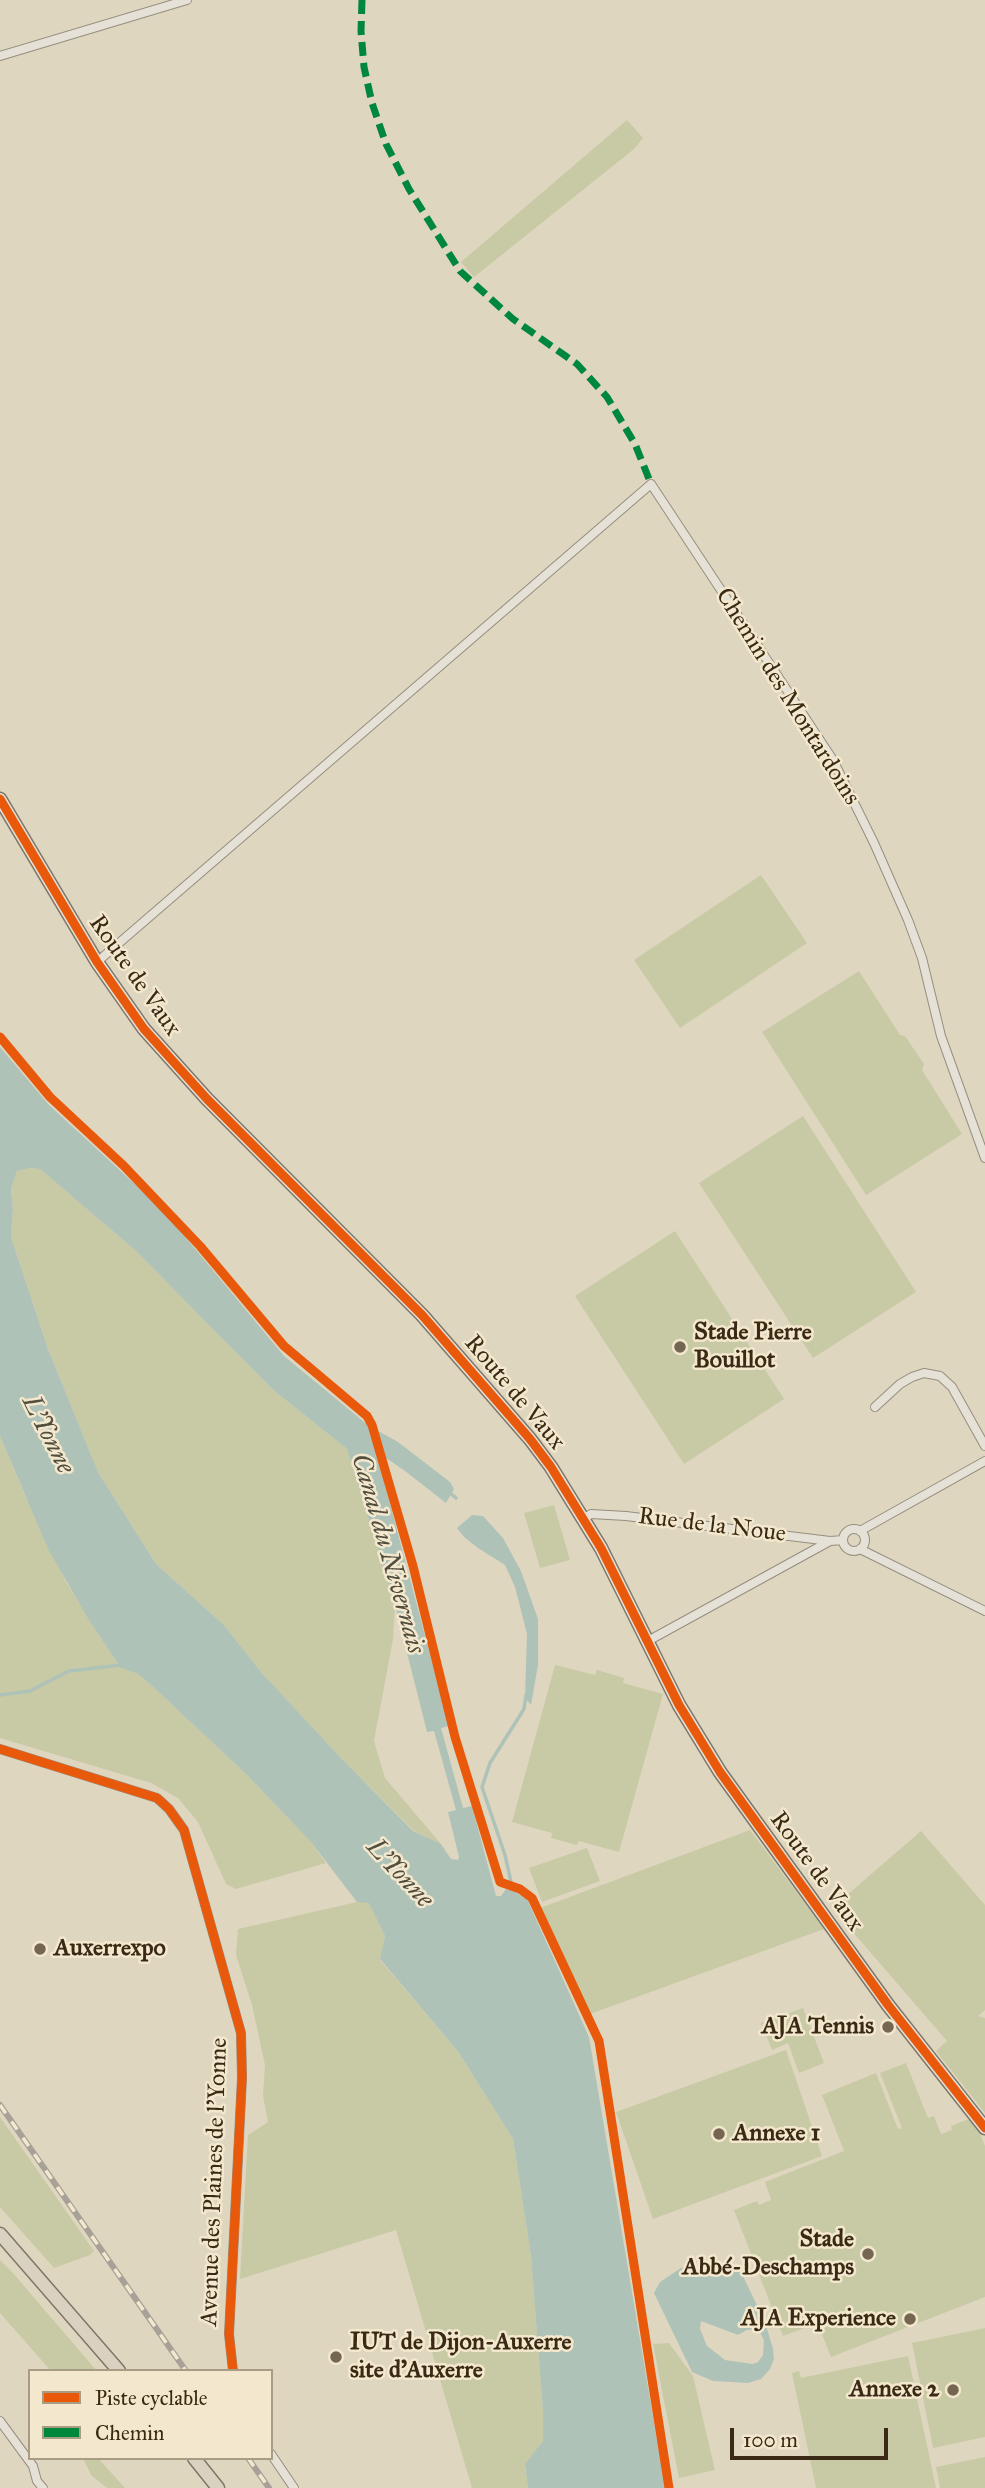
<!DOCTYPE html>
<meta charset="utf-8">
<style>
body{margin:0}
#map{position:relative;width:985px;height:2488px;overflow:hidden;background:#dfd6c0;font-family:"IM FELL Great Primer",serif}
canvas{display:block}
.legend{position:absolute;left:28px;top:2369px;width:245px;height:91px;box-sizing:border-box;background:#f3e8ce;border:2px solid #a99c84;margin:0;padding:9px 12px;list-style:none;font-size:21px;color:#3a2a15}
.legend li{display:flex;align-items:center;gap:14px;height:35px}
.legend b{width:35px;border:2px solid #a99c84}
.scale{position:absolute;left:730px;top:2428px;width:158px;height:32px;box-sizing:border-box;border:4px solid #3a2a15;border-top:0;padding-left:9px;font-size:21px;line-height:24px;white-space:nowrap;color:#3a2a15;-webkit-text-stroke:5px #f3e8ce;paint-order:stroke}
</style>
<div id="map">
<canvas width="985" height="2488"></canvas>
<ul class="legend">
<li><b style="height:9px;background:#e8590c"></b>Piste cyclable</li>
<li><b style="height:9px;background:#00873e"></b>Chemin</li>
</ul>
<div class="scale">100 m</div>
</div>
<script>
const context = document.querySelector('canvas').getContext('2d');
context.lineJoin = 'round';
function paint(path, color) { context.fillStyle = color; context.fill(path, 'evenodd'); }
const shape = rows => new Path2D(rows.map(r => 'M' + r).join(''));
function trace(path, color, width, dash) { context.strokeStyle = color; context.lineWidth = width; context.lineCap = dash ? 'butt' : 'round'; context.setLineDash(dash || []); context.stroke(path); }
function drawText(font, color, halo, rows, align = 'center') {
  context.font = font + ' "IM FELL Great Primer",serif'; context.lineWidth = 5; context.setLineDash([]); context.textBaseline = 'middle'; context.strokeStyle = halo; context.fillStyle = color; for (const [text, x, y, turn = 0] of rows) {
    context.save(); context.translate(x, y); context.rotate((+turn || 0) * Math.PI / 180); context.textAlign = isNaN(turn) ? turn : align; if (halo) context.strokeText(text, 0, 0); context.fillText(text, 0, 0); context.restore();
  }
}
paint(shape([
 [627,120,643,138,634,149,474,277,461,262],
 [761,875,807,943,680,1028,634,960],
 [859,971,900,1035,905,1036,924,1064,922,1070,962,1134,866,1195,762,1032],
 [803,1116,916,1292,813,1358,699,1183],
 [30,1168,40,1169,136,1251,272,1389,347,1449,395,1605,393,1639,374,1741,385,1778,441,1844,414,1831,340,1757,261,1672,224,1625,156,1564,98,1472,48,1349,11,1237,13,1209,11,1189,17,1171],
 [675,1231,784,1399,684,1464,575,1296],
 [0,1436,24,1493,66,1582,121,1668,138,1674,150,1684,246,1774,311,1842,326,1863,236,1889,226,1884,198,1822,178,1798,151,1783,0,1738],
 [554,1505,570,1560,540,1568,524,1513],
 [555,1665,595,1675,597,1670,624,1678,623,1683,663,1694,619,1852,579,1841,577,1845,551,1838,552,1833,512,1822],
 [750,1830,824,1929,590,2014,540,1908],
 [921,1831,985,1905,985,2010,978,2016,985,2018,985,2113,936,2051,947,2041,832,1908],
 [587,1848,600,1881,542,1902,529,1868],
 [357,1902,369,1902,385,1936,380,1960,459,2053,513,2139,531,2256,543,2411,543,2441,525,2465,528,2488,472,2488,396,2230,240,2279,248,2135,268,2122,263,2096,265,2065,252,2005,236,1955,238,1929],
 [803,2008,824,2063,799,2073,788,2043,772,2050,761,2023],
 [786,2050,822,2156,653,2219,616,2112],
 [906,2063,928,2118,934,2116,941,2134,952,2130,951,2126,974,2117,985,2146,985,2297,831,2357,816,2319,805,2323,807,2327,783,2336,734,2210,757,2201,759,2205,771,2200,765,2182,844,2151,822,2095,876,2073,898,2129,902,2128,880,2073],
 [0,2117,94,2251,90,2255,54,2268,0,2207],
 [0,2260,12,2272,97,2371,51,2371,0,2313],
 [985,2328,985,2437,933,2448,912,2343],
 [669,2343,693,2376,715,2470,679,2478,653,2344],
 [908,2356,936,2488,816,2488,792,2373,799,2371,801,2378],
 [985,2457,985,2488,940,2488,936,2467],
 [83,2458,98,2458,125,2488,107,2488,91,2475]
]), '#c7caa5');
paint(shape([
 [0,1047,49,1105,163,1210,284,1356,369,1426,398,1442,450,1482,454,1489,446,1503,405,1471,376,1451,449,1726,441,1728,463,1808,472,1806,496,1896,501,1896,506,1889,514,1891,527,1899,589,2037,665,2488,528,2488,525,2464,543,2441,543,2411,531,2256,513,2139,459,2053,380,1959,385,1936,369,1903,357,1902,311,1842,246,1774,150,1684,138,1674,121,1668,89,1620,49,1551,0,1436],
 [30,1168,40,1169,136,1251,272,1389,347,1449,395,1605,427,1732,434,1731,456,1810,448,1812,459,1857,458,1860,451,1859,441,1844,413,1831,340,1757,261,1672,224,1625,156,1564,98,1472,48,1349,11,1237,13,1209,11,1189,17,1171],
 [472,1515,483,1516,503,1538,521,1571,538,1619,538,1665,531,1705,525,1698,527,1634,515,1587,505,1565,478,1548,464,1537,457,1528],
 [722,2264,741,2272,765,2322,773,2349,774,2359,770,2369,761,2379,748,2383,713,2381,692,2372,654,2293,660,2282,681,2268,691,2265],
 [701,2321,738,2335,747,2330,758,2329,764,2340,763,2355,758,2362,753,2364,725,2360,707,2346,700,2329]
]), '#afc2b8');
trace(shape([
 [449,1492,456,1498],
 [0,1695,30,1691,69,1671,122,1665],
 [514,1895,505,1855,482,1787,490,1763,524,1709,526,1695]
]), '#afc2b8', 3.5);
const street = shape([
 [0,56,187,0],
 [97,962,651,484,833,760,874,843,908,920,922,958,941,1036,985,1158],
 [875,1407,900,1384,912,1377,924,1373,940,1376,952,1387,985,1446],
 [583,1519,591,1514,626,1516,830,1541,843,1540],
 '843 1540a11 11 0 1 1 22 0a11 11 0 1 1-22 0Z',
 [860,1531,985,1461],
 [860,1549,985,1611],
 [646,1642,830,1541],
 [0,1749,157,1798,169,1809,184,1830,241,2033,242,2078,229,2334,233,2371],
 [0,2421,33,2466,37,2481,43,2488],
 [271,2454,294,2488]
]);
const secondary = shape([
 [0,799,97,962,144,1029,207,1099,422,1315,530,1439,551,1467,601,1548,679,1705,720,1772,888,2005,985,2128]
]);
const primary = shape([
 [0,2234,119,2371],
 [194,2458,218,2488]
]);
trace(street, '#958e7f', 10);
trace(secondary, '#7e7669', 15);
trace(primary, '#7e7669', 15);
trace(street, '#e6e1d6', 8);
trace(secondary, '#e6e1d6', 12);
trace(primary, '#dad2c1', 12);
const rail = shape([
 [0,2105,186,2371],
 [248,2458,269,2488]
]);
trace(rail, '#a7a197', 6);
trace(rail, '#f3e8ce', 3.5, [10]);
trace(shape([
 [362,0,361,31,364,67,372,103,386,144,409,189,460,271,513,319,577,364,607,397,635,444,651,484]
]), '#00873e', 7, [14, 7]);
trace(shape([
 [0,799,97,962,144,1029,207,1099,422,1315,530,1439,551,1467,601,1548,679,1705,720,1772,888,2005,985,2128],
 [0,1037,50,1097,124,1166,200,1246,284,1346,367,1416,372,1425,413,1566,455,1737,500,1882,520,1889,532,1898,599,2041,669,2488],
 [0,1749,157,1798,169,1809,184,1830,241,2033,242,2078,229,2334,233,2371]
]), '#e8590c', 9);
for (const [x, y, r, color] of [
 [680,1347,7,"#746651"],
 [40,1949,7,"#746651"],
 [888,2027,7,"#746651"],
 [719,2134,7,"#746651"],
 [868,2254,7,"#746651"],
 [910,2319,7,"#746651"],
 [336,2357,7,"#746651"],
 [953,2390,7,"#746651"]
]) { const dot = new Path2D(); dot.arc(x, y, r, 0, 2 * Math.PI); context.fillStyle = color; context.fill(dot); trace(dot, '#f3e8ce', 2.5); }
drawText('24px', '#3a2a15', '#f3e8ce', [
 ["Chemin des Montardoins",787,697,58],
 ["Route de Vaux",134,976,55],
 ["Route de Vaux",514,1393,50],
 ["Rue de la Noue",712,1526,7],
 ["Route de Vaux",816,1872,54],
 ["Avenue des Plaines de l'Yonne",215,2182,-88]
]);
drawText('bold 24px', '#3a2a15', '#f3e8ce', [
 ["Stade Pierre",694,1333],
 ["Bouillot",694,1361],
 ["Auxerrexpo",54,1949],
 ["AJA Tennis",874,2027,"right"],
 ["Annexe 1",733,2134],
 ["Stade",854,2240,"right"],
 ["Abbé-Deschamps",854,2268,"right"],
 ["AJA Experience",896,2319,"right"],
 ["IUT de Dijon-Auxerre",350,2343],
 ["site d'Auxerre",350,2371],
 ["Annexe 2",939,2390,"right"]
], 'left');
drawText('italic 26px', '#524e3d', '#f3e8ce', [
 ["L'Yonne",47,1435,63],
 ["Canal du Nivernais",387,1554,74],
 ["L'Yonne",399,1874,47]
]);
</script>
